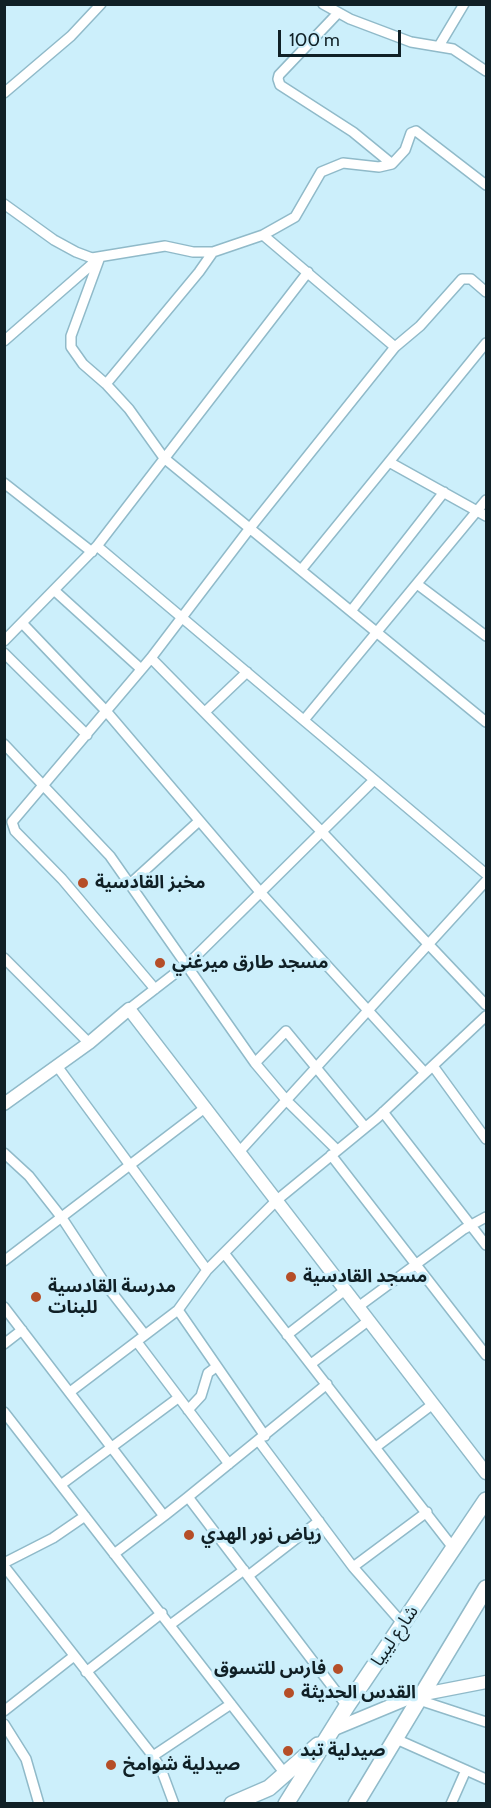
<!DOCTYPE html>
<meta charset="utf-8">
<style>
body{margin:0}
#map{position:relative;width:491px;height:1808px;overflow:hidden;background:#cceffb;font-family:Cabin,sans-serif}
canvas{display:block}
.frame{position:absolute;inset:0;border:6px solid #102026;pointer-events:none}
.scale{position:absolute;left:278px;top:30px;width:123px;height:27px;box-sizing:border-box;border:3px solid #102026;border-top:0;padding-left:8px;font-size:18px;line-height:21px;white-space:nowrap;color:#102026;-webkit-text-stroke:4px #cceffb;paint-order:stroke}
</style>
<div id="map">
<canvas width="491" height="1808"></canvas>
<div class="frame"></div>
<div class="scale">100 m</div>
</div>
<script>
const context = document.querySelector('canvas').getContext('2d');
context.lineJoin = 'round';
const shape = rows => new Path2D(rows.map(r => 'M' + r).join(''));
function trace(path, color, width, dash) { context.strokeStyle = color; context.lineWidth = width; context.lineCap = dash ? 'butt' : 'round'; context.setLineDash(dash || []); context.stroke(path); }
function drawText(font, color, halo, rows, align = 'center') {
  context.font = font + ' Cabin,"Noto Sans Arabic",sans-serif'; context.lineWidth = 6; context.setLineDash([]); context.textBaseline = 'middle'; context.strokeStyle = halo; context.fillStyle = color; for (const [text, x, y, turn = 0] of rows) {
    context.save(); context.translate(x, y); context.rotate((+turn || 0) * Math.PI / 180); context.textAlign = isNaN(turn) ? turn : align; if (halo) context.strokeText(text, 0, 0); context.fillText(text, 0, 0); context.restore();
  }
}
const minor = shape([
 [323,4,350,19,411,42,453,49,486,71],
 [338,13,279,75,278,79,280,85,353,132,392,164],
 [439,46,464,4],
 [4,93,71,36,101,4],
 [4,204,54,240,76,252,92,258,165,246,193,252,213,252,263,235,395,347],
 [263,235,295,217,321,172,343,163,379,167,392,164,405,150,411,133,416,131,486,185],
 [100,257,71,336,71,347,83,364,106,384,129,409,164,458,486,722],
 [4,341,98,259],
 [106,384,199,272,213,252],
 [389,462,486,516],
 [4,483,92,552],
 [97,546,486,874],
 [301,570,486,343],
 [417,584,486,636],
 [55,591,141,669],
 [351,611,444,492],
 [23,624,106,711,261,893,425,1073],
 [4,641,97,546,308,272],
 [4,653,87,735],
 [151,658,321,831,486,1005],
 [205,712,247,672],
 [304,720,486,500],
 [4,744,110,856,255,1063,287,1101,337,1150],
 [131,883,199,821],
 [4,958,89,1043],
 [155,989,62,879,15,831,12,822,151,658,250,528,395,347,420,326,462,279,471,279,486,292],
 [129,1009,191,961,374,780],
 [255,1063,286,1031,365,1127],
 [57,1066,207,1270],
 [433,1066,486,1139],
 [383,1112,486,1245],
 [240,1151,486,881],
 [4,1153,29,1176,62,1218,106,1285,145,1335],
 [331,1155,486,1355],
 [224,1253,454,1549],
 [4,1261,206,1107],
 [4,1307,164,1516,188,1497,347,1706],
 [358,1307,464,1229,486,1217],
 [178,1310,265,1436],
 [287,1335,345,1290],
 [137,1342,229,1464],
 [4,1344,22,1330],
 [311,1364,368,1321],
 [70,1392,178,1310,207,1270,277,1200,377,1118,486,1016],
 [188,1410,201,1396,208,1373,216,1367],
 [4,1412,286,1775],
 [258,1440,353,1567,403,1624],
 [376,1447,433,1404],
 [62,1484,178,1398],
 [188,1497,327,1384],
 [114,1554,164,1516],
 [4,1563,53,1538,85,1516],
 [4,1566,153,1756,161,1769,174,1804],
 [353,1567,427,1512],
 [248,1576,319,1521],
 [170,1625,244,1570],
 [86,1672,162,1613],
 [419,1700,486,1722],
 [4,1711,74,1656],
 [4,1724,26,1759,39,1804],
 [396,1739,486,1779],
 [153,1756,231,1704],
 [451,1804,466,1770]
]);
const tertiary = shape([
 [4,1104,89,1043,129,1009,486,1473],
 [332,1730,414,1696,486,1682]
]);
const primary = shape([
 [232,1804,269,1788,318,1745],
 [286,1804,347,1706,486,1500],
 [356,1804,486,1588]
]);
trace(minor, '#90bac9', 12);
trace(tertiary, '#90bac9', 15);
trace(primary, '#90bac9', 18);
trace(minor, '#fff', 9);
trace(tertiary, '#fff', 12);
trace(primary, '#fff', 15);
for (const [x, y, r, color] of [
 [83,883,6,"#b54e28"],
 [160,963,6,"#b54e28"],
 [291,1277,6,"#b54e28"],
 [36,1297,6,"#b54e28"],
 [189,1535,6,"#b54e28"],
 [338,1669,6,"#b54e28"],
 [289,1693,6,"#b54e28"],
 [288,1751,6,"#b54e28"],
 [111,1765,6,"#b54e28"]
]) { const dot = new Path2D(); dot.arc(x, y, r, 0, 2 * Math.PI); context.fillStyle = color; context.fill(dot); trace(dot, '#cceffb', 2); }
drawText('bold 18px', '#102026', '#cceffb', [
 ["مخبز القادسية",95,883],
 ["مسجد طارق ميرغني",172,963],
 ["مسجد القادسية",303,1277],
 ["مدرسة القادسية",48,1287],
 ["للبنات",48,1308],
 ["رياض نور الهدي",201,1535],
 ["فارس للتسوق",326,1669,"right"],
 ["القدس الحديثة",301,1693],
 ["صيدلية تبد",300,1751],
 ["صيدلية شوامخ",123,1765]
], 'left');
drawText('18px', '#102026', '#cceffb', [
 ["شارع ليبيا",395,1636,-56]
]);
</script>
